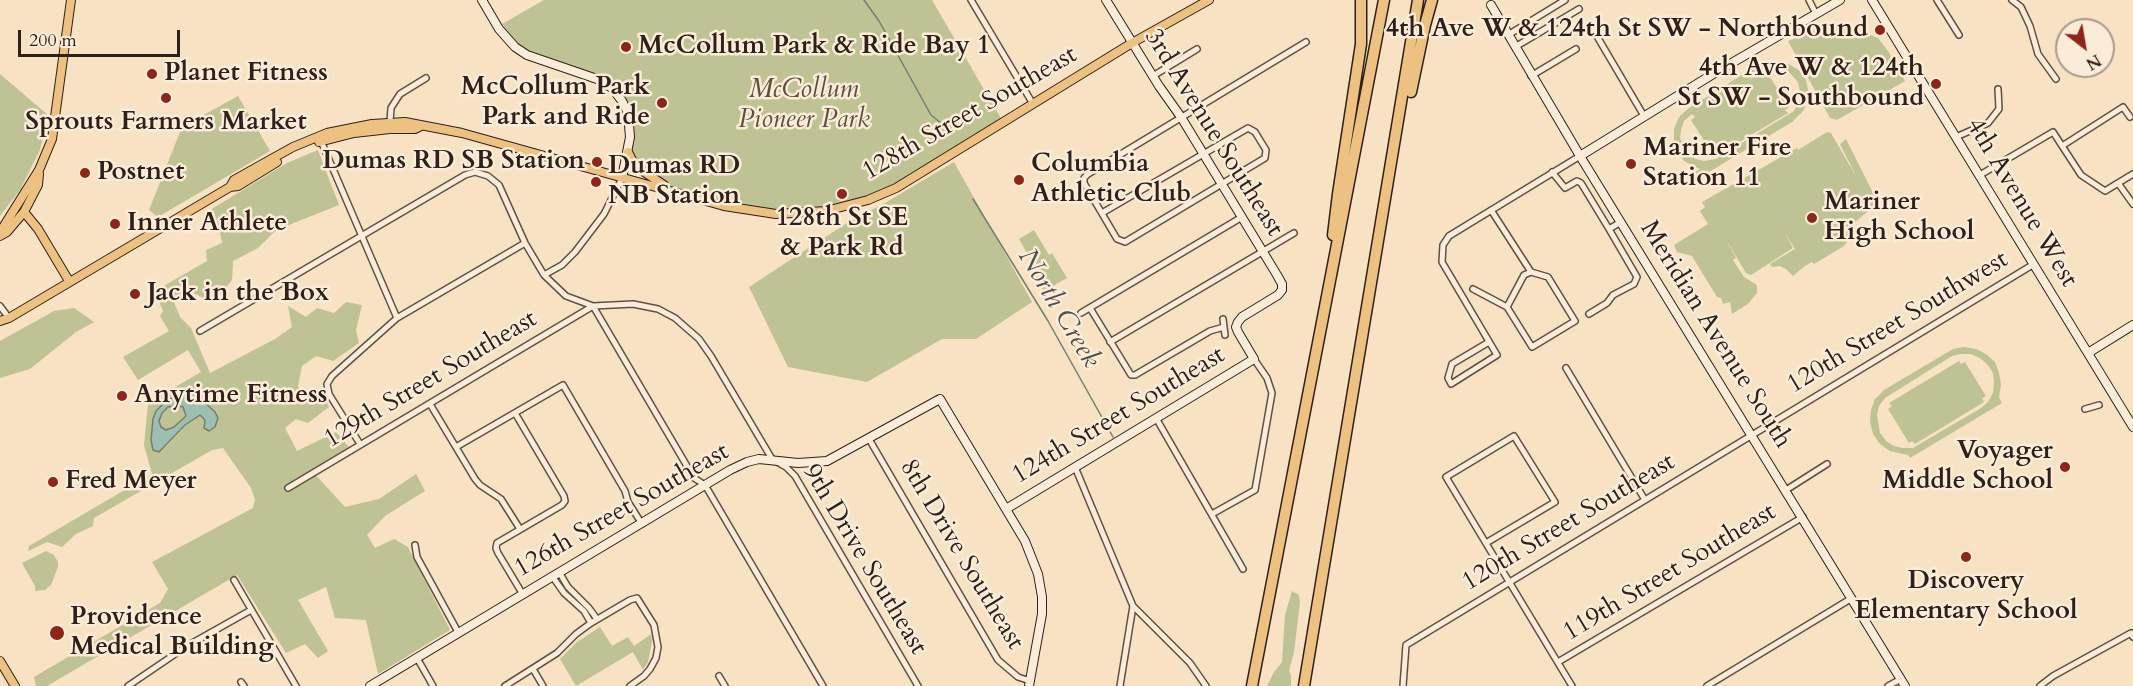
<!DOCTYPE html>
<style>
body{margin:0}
#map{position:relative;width:2133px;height:686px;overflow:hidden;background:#f7e2c3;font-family:Cardo,serif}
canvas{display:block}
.north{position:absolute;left:2055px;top:18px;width:60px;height:60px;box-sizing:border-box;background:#faecd8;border:2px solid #a99a8c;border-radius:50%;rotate:149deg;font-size:16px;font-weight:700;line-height:24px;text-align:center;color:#30201a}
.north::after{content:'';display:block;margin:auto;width:21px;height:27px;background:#8f2418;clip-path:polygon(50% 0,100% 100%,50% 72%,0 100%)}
.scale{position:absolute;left:18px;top:30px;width:162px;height:27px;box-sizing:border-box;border:3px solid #30201a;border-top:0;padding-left:8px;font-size:18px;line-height:21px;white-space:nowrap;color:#30201a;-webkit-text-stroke:4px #faecd8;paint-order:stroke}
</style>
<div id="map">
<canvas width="2133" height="686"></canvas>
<div class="north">N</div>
<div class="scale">200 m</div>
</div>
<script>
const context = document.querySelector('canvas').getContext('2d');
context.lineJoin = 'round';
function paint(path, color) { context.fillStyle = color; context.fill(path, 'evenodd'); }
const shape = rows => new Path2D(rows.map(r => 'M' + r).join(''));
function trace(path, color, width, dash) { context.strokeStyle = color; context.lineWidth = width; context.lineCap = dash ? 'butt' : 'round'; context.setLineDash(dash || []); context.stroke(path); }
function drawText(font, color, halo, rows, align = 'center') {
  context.font = font + ' Cardo,serif'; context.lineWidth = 5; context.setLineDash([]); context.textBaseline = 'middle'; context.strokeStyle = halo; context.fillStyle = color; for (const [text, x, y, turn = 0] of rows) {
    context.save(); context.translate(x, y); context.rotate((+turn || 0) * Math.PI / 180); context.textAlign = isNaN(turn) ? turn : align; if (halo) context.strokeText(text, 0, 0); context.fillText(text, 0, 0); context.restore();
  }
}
paint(shape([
 [544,0,932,0,1003,122,896,188,844,207,776,214,657,187,631,158,630,125,612,88,527,55,499,29,504,26,502,24],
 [1837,28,1860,31,1878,38,1888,51,1905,81,1837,120,1830,118,1788,41,1813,31],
 [1770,61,1787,63,1800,71,1806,80,1808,90,1804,110,1792,122,1694,181,1690,175,1700,169,1684,161,1674,146,1674,129,1679,117,1689,108,1758,65],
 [1773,68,1788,71,1798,82,1801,97,1794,111,1716,159,1704,161,1696,159,1688,154,1680,138,1681,130,1684,121,1692,114,1695,117,1691,120,1712,153,1715,152,1718,155,1788,113,1785,110,1789,107,1768,74,1765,75,1763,72,1744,83,1762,71],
 [0,74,48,115,40,150,20,190,0,216],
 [238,96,270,151,158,217,149,210,182,127],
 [1827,132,1831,133,1857,178,1840,144,1846,139,1878,203,1849,227,1849,239,1844,246,1814,264,1812,262,1805,266,1793,276,1786,269,1780,266,1772,267,1770,264,1795,249,1784,232,1793,248,1751,275,1746,273,1725,238,1736,258,1733,260,1744,277,1757,285,1757,293,1748,304,1732,314,1730,302,1723,304,1721,298,1717,297,1692,256,1677,252,1674,245,1708,224,1700,211,1705,207,1702,202,1797,148,1798,150],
 [318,150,339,205,276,230,258,248,233,261,232,280,213,303,190,291,174,302,180,317,191,328,210,373,275,339,292,327,288,306,306,317,317,308,334,313,346,302,362,305,356,330,359,343,333,361,316,356,302,366,298,386,307,400,321,392,329,407,308,423,296,419,285,428,297,451,336,432,349,447,311,470,345,507,379,499,416,474,425,491,385,516,367,535,375,548,394,539,408,547,450,630,378,674,366,620,335,618,326,587,298,600,328,651,318,658,305,644,286,653,237,575,47,686,36,686,34,677,160,603,168,589,152,562,253,508,255,500,251,488,223,448,212,450,94,518,93,526,76,534,62,547,47,542,28,551,29,546,152,474,144,445,148,403,201,372,188,350,138,380,123,357,169,331,160,316,163,311,155,291,207,261,206,250,222,243,219,227,210,210,287,163],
 [182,394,202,400,215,412,205,420,200,415,192,419,166,446,153,450,151,440,153,419,167,400],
 [954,162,1032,302,976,339,942,339,867,382,788,367,749,287,850,221,885,203],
 [1034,230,1049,255,1052,253,1067,278,1044,291,1030,267,1033,264,1019,239],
 [74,308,94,322,76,332,30,369,0,378,0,341,54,311],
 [1964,347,1976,349,1986,354,1995,362,1999,373,2001,385,1999,397,2002,403,1910,458,1908,455,1890,451,1880,444,1873,434,1870,422,1871,410,1875,399,1884,390,1953,349],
 [1961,354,1971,354,1980,358,1988,365,1993,373,1994,383,1993,393,1988,402,1981,408,1913,448,1903,448,1894,446,1886,441,1880,433,1877,415,1879,406,1885,398,1952,356],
 [1959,361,1961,364,1965,362,1986,396,1982,398,1984,402,1915,444,1912,441,1909,443,1888,409,1892,406,1889,403],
 [177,406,183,407,186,416,174,427,166,430,161,427,159,420,162,413,168,407],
 [46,551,54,555,58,562,58,567,51,585,45,590,35,591,35,586,22,563],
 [1292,591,1299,595,1300,602,1294,652,1289,671,1291,675,1291,686,1267,686,1274,672,1282,662,1285,615],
 [600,627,612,646,628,637,634,646,651,634,652,641,648,662,643,670,633,652,576,686,560,659,577,642]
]), '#bfc292');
const water = shape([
 [188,388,199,388,203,393,202,400,215,412,218,418,215,427,209,431,204,428,205,420,200,415,185,425,159,452,153,450,151,440,153,419,156,411,167,400,182,394,188,388],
 [177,406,183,407,186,416,174,427,166,430,161,427,159,421,162,413,168,407,177,406]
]);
paint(water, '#9ebeaf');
trace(water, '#727f73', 1.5);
trace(shape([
 [864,0,879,21,931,115,952,132],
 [973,199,1048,321,1113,437]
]), '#727f73', 1.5);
const street = shape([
 [971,0,1033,104],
 [1809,0,1816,14],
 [1937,0,1959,35],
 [2012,0,2021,7,2030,26,2038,54,2056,79],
 [1508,35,1565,0],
 [1598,38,1644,116],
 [1515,47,1579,9],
 [1153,76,1197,49],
 [1531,76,1576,49],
 [390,122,391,108,400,94,426,78],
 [1956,137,1988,123,1999,109,1998,89],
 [321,141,397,318],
 [2062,146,2123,107,2130,117],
 [1552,172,1565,188,1577,181,1581,183,1609,229,1621,222],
 [1980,175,2053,132,2081,175,2105,191,2133,174],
 [2118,183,2133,204],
 [1491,210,1531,272,1548,277,1575,321,1532,347,1507,307,1524,275,1531,272],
 [1102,213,1248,128,1255,132,1266,150,1265,158,1125,242,1117,239,1084,183,1084,178,1088,174,1306,42],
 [544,275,562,265,575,252,604,214,622,178],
 [1473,289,1507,307],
 [0,306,9,318],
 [1090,308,1131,375,1135,375,1210,331,1224,327],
 [1081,313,1242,217],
 [1589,314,1607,303,1613,295,1634,284,1637,277,1609,229],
 [1223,319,1225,335],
 [200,331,465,175,475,172,488,176,499,185,525,243,544,275,566,296,593,306,694,478,705,485,823,686],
 [1110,342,1294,233],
 [1489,342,1452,364,1448,378,1451,384,1497,355,1442,262,1443,245,1449,236,1580,156],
 [1566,368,1645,500],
 [430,404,475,479,480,485,501,499,520,529],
 [2085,409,2099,405],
 [515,413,564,496,565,501,562,505,497,543,496,548,498,553,522,593],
 [1156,418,1243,569],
 [869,439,998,660,1018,677,1030,681],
 [360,444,329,394,327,384,332,376,397,318,525,243],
 [456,447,563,385,625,491,628,502,642,524],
 [1075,467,1133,606,1190,663,1206,686],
 [288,488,593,306,633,304,658,309,675,318,699,339,711,356,772,459,786,467,795,476,918,686],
 [1786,490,1827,464],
 [1212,514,1255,490,1272,393,1267,378,1254,359],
 [1486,543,1555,502,1514,436,1446,477,1572,686],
 [415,545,417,557,458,632],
 [559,572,568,587,589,608,597,619],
 [552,576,564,593,584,611,591,623],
 [234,580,296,686],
 [417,658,433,686],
 [1558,662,1803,517],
 [533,669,543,686],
 [719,676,725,686],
 [241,682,244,686],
 [128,686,187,646,251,610],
 [505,686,557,653,576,634,591,623,630,600,637,598,654,625,658,647,656,658,650,669,644,676,630,686],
 [1120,686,1133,606],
 [1403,686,1406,645,2034,264],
 [1707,686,1852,598],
 [1888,686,1901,679],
 [2040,686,2053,676,2131,633,2133,637]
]);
const secondary = shape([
 [482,0,499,29,515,47,527,55,597,79,612,88,622,101,628,113,630,137,622,178],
 [1872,0,2133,427],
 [1491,5,1580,156,1905,686],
 [1580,156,1718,71,1840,0],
 [2088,353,2133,325],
 [1006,509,1254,359,1238,332,1236,327,1238,322,1242,317,1278,295,1282,290,1282,284,1277,275,1181,117,1159,86,1106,0],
 [370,686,730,470,747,462,759,459,798,463,827,461,940,399,1025,541,1038,574,1042,597,1042,614,1029,686]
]);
const primary = shape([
 [319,142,354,133,390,129,415,129,421,126],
 [628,152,635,166,664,185],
 [230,187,234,180,266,162,293,147,327,133,372,124,405,122,462,133,724,206,776,214,826,211,868,200,896,188,1132,43,1209,0],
 [24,212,38,229,69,281],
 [1,235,2,229,39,170,52,139,71,0],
 [0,236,7,232,24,212,38,185,39,174],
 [0,321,9,318,230,187,238,186,277,162],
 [0,661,15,686]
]);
const highway = shape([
 [1411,92,1425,25,1432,0],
 [1333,235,1338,194,1361,44,1361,0],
 [1252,686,1384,0],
 [1304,686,1418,0]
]);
trace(street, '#625044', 8);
trace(secondary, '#30201a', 10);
trace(primary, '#30201a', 10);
trace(highway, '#30201a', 13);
trace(street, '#faecd8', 5);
trace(secondary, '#faecd8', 8);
trace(primary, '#ecc182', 8);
trace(highway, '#ecc182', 10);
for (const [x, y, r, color] of [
 [1880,30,6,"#8f2418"],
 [626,47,6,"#8f2418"],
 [152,74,6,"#8f2418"],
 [1936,84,6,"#8f2418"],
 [166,98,6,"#8f2418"],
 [662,103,6,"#8f2418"],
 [597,162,6,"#8f2418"],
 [1631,164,6,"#8f2418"],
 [85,173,6,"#8f2418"],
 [1019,180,6,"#8f2418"],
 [596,182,6,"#8f2418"],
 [842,194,6,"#8f2418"],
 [1812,218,6,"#8f2418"],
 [115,224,6,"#8f2418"],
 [135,294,6,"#8f2418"],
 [122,396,6,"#8f2418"],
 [2065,467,6,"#8f2418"],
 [53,482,6,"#8f2418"],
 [1966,557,6,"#8f2418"],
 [57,633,8,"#8f2418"]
]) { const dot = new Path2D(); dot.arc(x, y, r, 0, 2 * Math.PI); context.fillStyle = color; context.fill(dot); trace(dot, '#faecd8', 2); }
drawText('bold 26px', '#30201a', '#faecd8', [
 ["4th Ave W & 124th St SW - Northbound",1868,30,"right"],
 ["McCollum Park & Ride Bay 1",638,47],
 ["4th Ave W & 124th",1924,69,"right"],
 ["St SW - Southbound",1924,99,"right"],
 ["Planet Fitness",164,74],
 ["McCollum Park",650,88,"right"],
 ["Park and Ride",650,118,"right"],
 ["Sprouts Farmers Market",166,123,"center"],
 ["Mariner Fire",1643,149],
 ["Station 11",1643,179],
 ["Dumas RD SB Station",585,162,"right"],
 ["Columbia",1031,165],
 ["Athletic Club",1031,195],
 ["Dumas RD",608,167],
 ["NB Station",608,197],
 ["Postnet",97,173],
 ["Mariner",1824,203],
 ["High School",1824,233],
 ["128th St SE",842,219,"center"],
 ["& Park Rd",842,249,"center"],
 ["Inner Athlete",127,224],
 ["Jack in the Box",147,294],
 ["Anytime Fitness",134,396],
 ["Voyager",2053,452,"right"],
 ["Middle School",2053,482,"right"],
 ["Fred Meyer",65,482],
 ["Discovery",1966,582,"center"],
 ["Elementary School",1966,612,"center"],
 ["Providence",70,618],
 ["Medical Building",70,648]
], 'left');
drawText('italic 26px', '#5b513e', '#faecd8', [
 ["McCollum",804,91],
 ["Pioneer Park",804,121]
]);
drawText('26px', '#30201a', '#faecd8', [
 ["128th Street Southeast",970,114,-30],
 ["3rd Avenue Southeast",1213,133,58],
 ["4th Avenue West",2021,203,59],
 ["120th Street Southwest",1898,323,-31],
 ["Meridian Avenue South",1715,335,58],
 ["129th Street Southeast",431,380,-31],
 ["124th Street Southeast",1119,416,-31],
 ["126th Street Southeast",622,511,-30],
 ["120th Street Southeast",1569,523,-31],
 ["8th Drive Southeast",961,555,59],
 ["9th Drive Southeast",864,560,59],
 ["119th Street Southeast",1670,573,-31]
]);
drawText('italic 27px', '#514f47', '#faecd8', [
 ["North Creek",1058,309,59]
]);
</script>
